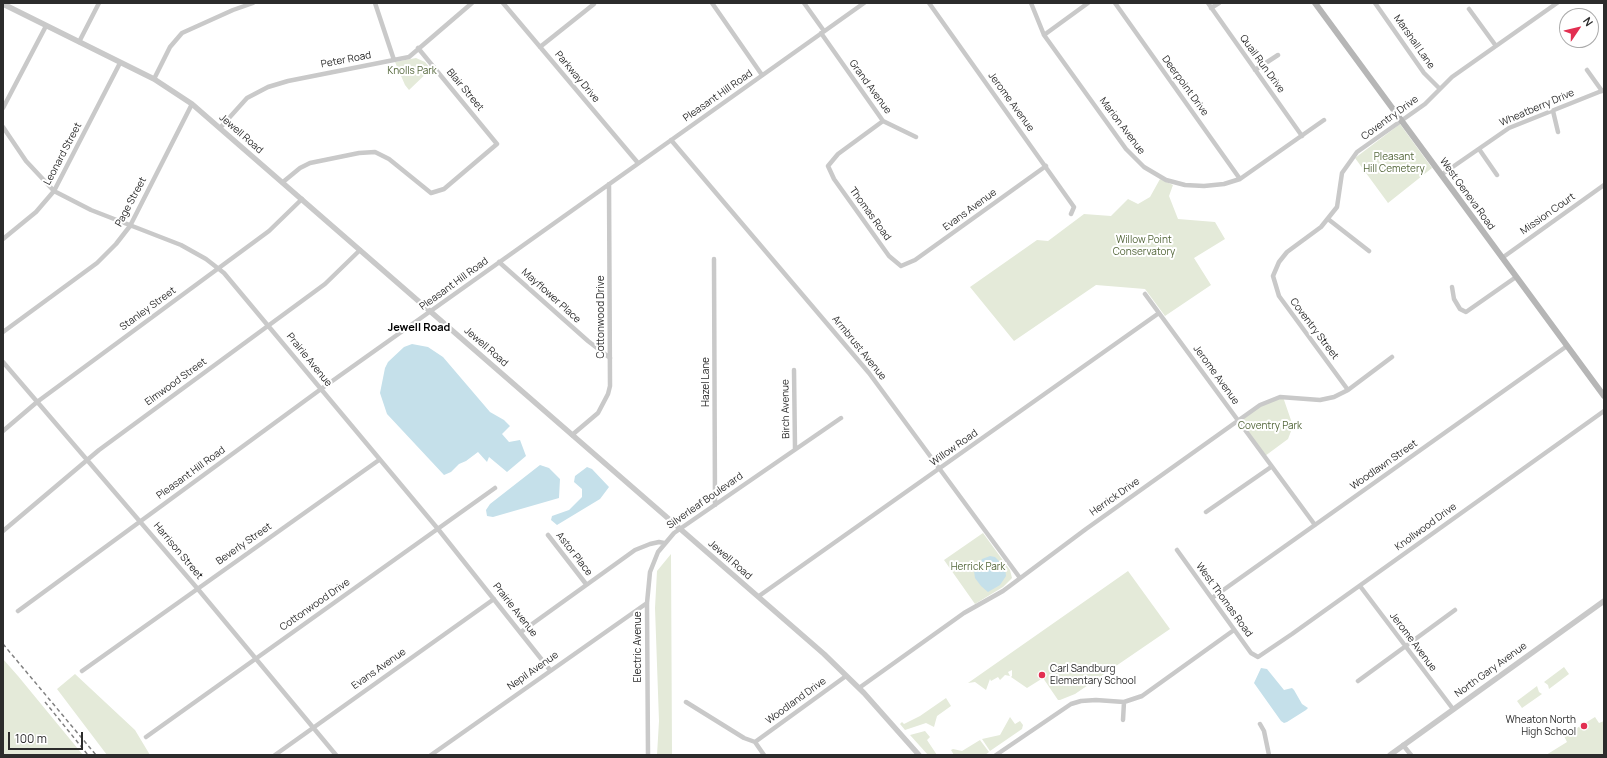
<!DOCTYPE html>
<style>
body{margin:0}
#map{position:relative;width:1607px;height:758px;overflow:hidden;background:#fff;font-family:Manrope,sans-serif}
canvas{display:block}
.frame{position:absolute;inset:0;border:4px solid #2c2c2c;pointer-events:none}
.north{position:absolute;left:1559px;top:8px;width:40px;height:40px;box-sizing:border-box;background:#fff;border:1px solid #ababab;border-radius:50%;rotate:55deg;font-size:11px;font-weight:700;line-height:16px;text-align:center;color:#2c2c2c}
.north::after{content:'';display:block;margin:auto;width:14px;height:18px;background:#e22f51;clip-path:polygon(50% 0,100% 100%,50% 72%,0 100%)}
.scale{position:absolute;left:8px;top:732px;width:75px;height:18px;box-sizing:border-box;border:2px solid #2c2c2c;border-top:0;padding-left:5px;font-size:12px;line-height:14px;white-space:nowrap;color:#2c2c2c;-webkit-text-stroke:3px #fff;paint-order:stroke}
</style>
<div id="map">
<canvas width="1607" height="758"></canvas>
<div class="frame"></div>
<div class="north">N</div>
<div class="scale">100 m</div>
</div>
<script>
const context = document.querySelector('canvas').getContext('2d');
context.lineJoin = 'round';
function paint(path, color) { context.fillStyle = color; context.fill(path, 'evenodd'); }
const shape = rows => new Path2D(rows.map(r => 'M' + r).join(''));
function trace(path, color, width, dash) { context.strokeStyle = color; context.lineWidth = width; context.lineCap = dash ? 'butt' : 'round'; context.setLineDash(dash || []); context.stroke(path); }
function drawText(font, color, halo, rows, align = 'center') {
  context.font = font + ' Manrope,sans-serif'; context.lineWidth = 4; context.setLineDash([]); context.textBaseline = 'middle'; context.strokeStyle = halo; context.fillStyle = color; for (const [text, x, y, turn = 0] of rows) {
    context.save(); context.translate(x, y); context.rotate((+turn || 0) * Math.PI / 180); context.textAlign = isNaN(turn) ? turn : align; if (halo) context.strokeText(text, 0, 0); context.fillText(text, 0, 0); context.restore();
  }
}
paint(shape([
 [416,58,425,62,431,69,409,90,405,85,395,62],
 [1400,124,1432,168,1388,203,1355,158],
 [1160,179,1173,185,1169,196,1178,219,1215,222,1225,239,1194,258,1211,285,1165,316,1145,289,1096,285,1014,341,970,287,1037,240,1048,241,1084,214,1111,216,1128,199,1138,204,1150,197],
 [1283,397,1293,426,1288,439,1265,456,1239,421,1261,406],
 [983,533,1010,570,1012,578,1003,587,975,604,944,560],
 [671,554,672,755,657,755,659,721,655,608,657,571],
 [1128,571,1170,629,1075,694,1060,700,1058,700,1043,678,1027,688,1011,677,1012,676,1012,670,1008,672,1010,676,1005,675,1000,680,998,677,991,681,990,679,986,690,975,682,968,683],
 [3,659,18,676,83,755,3,755],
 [1564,667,1569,674,1549,689,1548,685,1544,682],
 [75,674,135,730,150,755,107,755,57,689],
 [1537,686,1539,692,1542,694,1522,708,1517,701],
 [946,698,951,706,937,716,934,727,926,723,905,730,900,724,902,722,904,724,920,716],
 [1010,717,1015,724,1020,721,1023,725,1022,729,990,751,982,739,1000,735],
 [1595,717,1599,723,1604,721,1604,755,1546,755,1567,742,1564,736],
 [925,731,930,737,927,740,937,755,928,755,910,735],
 [980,740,989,752,985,755,954,755,951,750,953,749,962,751]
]), '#e4ead9');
paint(shape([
 [412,344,428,347,443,357,490,412,504,420,510,426,502,434,509,442,520,440,526,456,507,472,489,457,487,462,478,452,466,461,459,464,451,472,444,475,387,414,380,393,385,368,388,362,404,347],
 [540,465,549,468,560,479,559,498,493,517,487,516,486,510,490,504],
 [587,467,592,469,609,487,600,499,557,525,551,520,552,516,569,510,582,497,582,489,574,482,575,476],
 [990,556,995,557,1005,567,1006,576,1000,585,988,592,981,586,975,578,974,571,982,559],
 [1261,668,1267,669,1284,690,1292,688,1294,690,1302,704,1308,708,1306,710,1287,722,1284,723,1281,721,1254,683]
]), '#c5e0ea');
trace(shape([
 [375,3,394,60],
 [503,3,638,163],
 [712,3,762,75],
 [804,3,824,31],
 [929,3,1074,207,1071,214],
 [1031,3,1044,35,1126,149,1144,167,1166,180,1185,185,1204,186,1224,184,1240,179,1324,120],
 [1115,3,1240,179],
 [1208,3,1302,136],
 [1375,3,1424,73,1440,89],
 [1211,8,1219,3],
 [1469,9,1496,46],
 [821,33,883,121,916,137],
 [1044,35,1088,3],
 [79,42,99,3],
 [540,47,594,4],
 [1255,70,1278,55],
 [1587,70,1602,91],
 [154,79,170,47,182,33,233,10,253,3],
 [3,108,46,26],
 [1553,111,1558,132],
 [883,121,838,154,828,166,834,179,889,256,901,266,915,260,1046,166],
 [3,127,26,161,54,191,91,210,181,245,206,259,224,273,438,529,550,670],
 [220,128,247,98,268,87,288,81,409,57,472,3],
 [671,140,869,373,1020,578],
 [1479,149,1497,175],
 [1441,175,1509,128,1604,90],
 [283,182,300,168,310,163,359,153,375,152,389,159,431,193,444,189,497,144,418,48],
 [1328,219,1369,251],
 [3,239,36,212,54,191,120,63],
 [1502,258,1604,185],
 [714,259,715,505],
 [499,262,588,341,610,358],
 [1452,287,1454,299,1460,309,1466,312,1516,277],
 [1145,294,1315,525],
 [3,332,97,263,116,244,130,226,192,104],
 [3,362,197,588,336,755],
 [794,370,795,448],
 [1348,390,1279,296,1273,276,1279,262,1287,252,1321,227,1337,207,1342,173,1357,152,1425,104,1452,77,1557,3],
 [3,431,37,402,269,231,302,199],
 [572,435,598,413,608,394,610,386,609,184],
 [1206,512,1271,467],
 [3,531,99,450,325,284,360,250],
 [548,535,586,584],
 [1177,550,1251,653,1258,657,1292,634,1604,411],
 [1360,586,1453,709],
 [759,596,1159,313],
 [1212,598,1567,346],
 [18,611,321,389,864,3],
 [521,632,635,550,650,544,659,542,664,543],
 [82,671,379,460],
 [1358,681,1455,610],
 [859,688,964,613,1003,591,1086,529,1260,405,1280,397,1320,400,1334,397,1348,390,1392,357],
 [686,702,744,738,755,742],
 [1123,720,1124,702],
 [1260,724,1264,731,1269,755],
 [146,737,495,488],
 [755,742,846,676],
 [755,742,764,755],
 [1403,745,1411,755],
 [275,755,494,599],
 [431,755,647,603],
 [648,755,647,603,650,572,658,552,674,533,841,418],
 [996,755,1071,704,1081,701,1096,700,1124,702,1142,696,1234,630]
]), '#c9c9c9', 4.5);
trace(shape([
 [3,4,154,79,192,104,824,654,864,693,919,755],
 [1390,755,1604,601]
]), '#c9c9c9', 5.5);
trace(shape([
 [1315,3,1604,396]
]), '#b6b6b6', 6);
trace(shape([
 [3,644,96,755],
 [45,702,88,755]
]), '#818181', 1.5, [4, 3]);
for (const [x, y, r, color] of [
 [1042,675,4,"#e22f51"],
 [1584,726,4,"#e22f51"]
]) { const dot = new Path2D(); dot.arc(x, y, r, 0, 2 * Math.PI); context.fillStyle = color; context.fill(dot); trace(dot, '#fff', 1.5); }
drawText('10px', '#2c2c2c', '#fff', [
 ["Marshall Lane",1414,42,55],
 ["Peter Road",346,60,-11],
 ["Quail Run Drive",1262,64,54],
 ["Parkway Drive",577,77,50],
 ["Deerpoint Drive",1185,86,54],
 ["Grand Avenue",870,87,54],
 ["Blair Street",465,90,50],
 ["Pleasant Hill Road",718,96,-35],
 ["Jerome Avenue",1011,102,54],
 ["Wheatberry Drive",1537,108,-23],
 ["Coventry Drive",1390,118,-36],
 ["Marion Avenue",1122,126,53],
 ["Jewell Road",241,134,41],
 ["Leonard Street",63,154,-62],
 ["West Geneva Road",1467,194,54],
 ["Page Street",131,202,-62],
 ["Evans Avenue",970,210,-36],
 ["Thomas Road",870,214,54],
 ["Mission Court",1548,214,-35],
 ["Pleasant Hill Road",454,284,-36],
 ["Mayflower Place",551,296,42],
 ["Stanley Street",148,309,-36],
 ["Cottonwood Drive",601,317,-90],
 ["Coventry Street",1314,329,53],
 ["Jewell Road",486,347,41],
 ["Armbrust Avenue",859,348,51],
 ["Prairie Avenue",309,360,51],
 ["Jerome Avenue",1216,375,54],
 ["Elmwood Street",176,382,-36],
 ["Hazel Lane",706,382,-90],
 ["Birch Avenue",786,409,-91],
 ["Willow Road",954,448,-35],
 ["Woodlawn Street",1384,465,-35],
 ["Pleasant Hill Road",191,473,-36],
 ["Herrick Drive",1115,497,-35],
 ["Silverleaf Boulevard",705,501,-35],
 ["Knollwood Drive",1426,527,-36],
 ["Beverly Street",244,544,-35],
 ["Harrison Street",178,551,50],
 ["Astor Place",574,554,52],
 ["Jewell Road",730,560,41],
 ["West Thomas Road",1224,600,54],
 ["Cottonwood Drive",315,605,-35],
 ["Prairie Avenue",515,610,52],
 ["Jerome Avenue",1413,642,53],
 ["Electric Avenue",638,647,-90],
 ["Evans Avenue",379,669,-35],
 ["North Gary Avenue",1491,670,-36],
 ["Nepil Avenue",533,671,-35],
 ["Woodland Drive",796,701,-36]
]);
drawText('10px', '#54673b', '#fff', [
 ["Knolls Park",412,71],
 ["Pleasant",1394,157],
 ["Hill Cemetery",1394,169],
 ["Willow Point",1144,240],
 ["Conservatory",1144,252],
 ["Coventry Park",1270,426],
 ["Herrick Park",978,567]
]);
drawText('10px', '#2c2c2c', '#fff', [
 ["Carl Sandburg",1050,669],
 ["Elementary School",1050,681],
 ["Wheaton North",1576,720,"right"],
 ["High School",1576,732,"right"]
], 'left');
drawText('bold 11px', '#000', '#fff', [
 ["Jewell Road",419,328]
]);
</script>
